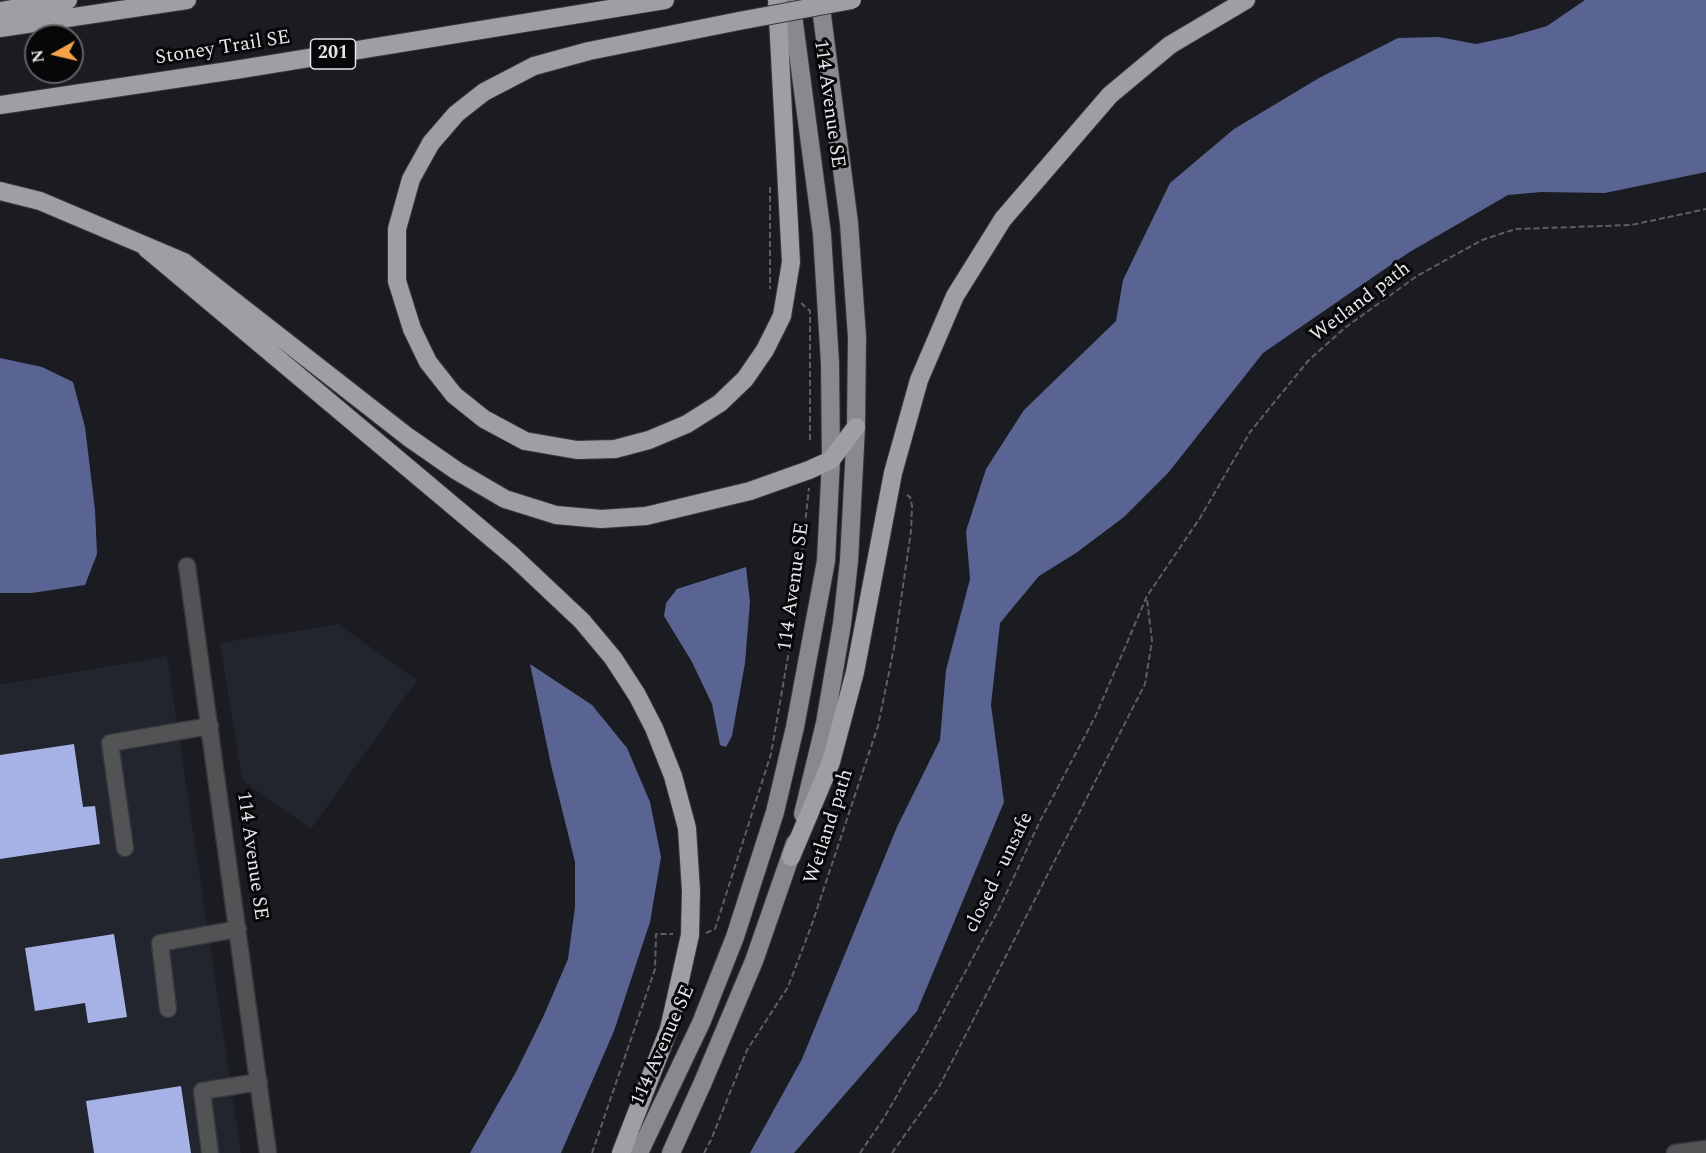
<!DOCTYPE html>
<style>
body{margin:0}
#map{position:relative;width:1706px;height:1153px;overflow:hidden;background:#1b1c21;font-family:Spectral,serif}
canvas{display:block}
.north{position:absolute;left:24px;top:24px;width:60px;height:60px;box-sizing:border-box;background:#060708;border:2px solid #5f6062;border-radius:50%;rotate:262deg;font-size:16px;font-weight:700;line-height:24px;text-align:center;color:#e5e6e9}
.north::after{content:'';display:block;margin:auto;width:21px;height:27px;background:#f6a247;clip-path:polygon(50% 0,100% 100%,50% 72%,0 100%)}
</style>
<div id="map">
<canvas width="1706" height="1153"></canvas>
<div class="north">N</div>
</div>
<script>
const context = document.querySelector('canvas').getContext('2d');
context.lineJoin = 'round';
function paint(path, color) { context.fillStyle = color; context.fill(path, 'evenodd'); }
const shape = rows => new Path2D(rows.map(r => 'M' + r).join(''));
function trace(path, color, width, dash) { context.strokeStyle = color; context.lineWidth = width; context.lineCap = dash ? 'butt' : 'round'; context.setLineDash(dash || []); context.stroke(path); }
function drawText(font, color, halo, rows, align = 'center') {
  context.font = font + ' Spectral,serif'; context.lineWidth = 6; context.setLineDash([]); context.textBaseline = 'middle'; context.strokeStyle = halo; context.fillStyle = color; for (const [text, x, y, turn = 0] of rows) {
    context.save(); context.translate(x, y); context.rotate((+turn || 0) * Math.PI / 180); context.textAlign = isNaN(turn) ? turn : align; if (halo) context.strokeText(text, 0, 0); context.fillText(text, 0, 0); context.restore();
  }
}
paint(shape([
 [338,624,417,680,311,829,242,780,220,643],
 [167,656,241,1153,0,1153,0,685]
]), '#22252e');
paint(shape([
 [1585,0,1706,0,1706,172,1605,193,1541,192,1508,195,1408,253,1263,353,1168,473,1124,517,1076,553,1039,576,1000,623,991,705,1004,802,917,1011,794,1153,750,1153,802,1059,897,827,940,740,946,670,970,579,966,531,986,469,1024,410,1116,321,1123,280,1170,183,1234,129,1319,78,1398,38,1439,37,1476,44,1509,37,1547,26],
 [0,358,42,367,73,382,85,427,95,510,97,554,85,585,32,593,0,593],
 [746,567,750,602,745,663,732,736,726,747,720,745,712,704,692,662,664,616,666,603,677,589],
 [530,664,592,705,627,748,650,802,661,857,650,922,614,1031,561,1153,470,1153,516,1072,544,1015,568,959,575,907,575,862,551,765]
]), '#5a6492');
paint(shape([
 [74,744,83,807,95,806,100,844,0,859,0,755],
 [114,934,127,1017,88,1023,85,1003,35,1011,25,948],
 [181,1086,191,1153,94,1153,86,1101]
]), '#a6b2e5');
const minor = shape([
 [187,566,268,1153],
 [125,848,110,743,210,726],
 [168,1009,160,943,238,929],
 [210,1153,202,1091,259,1082],
 [1675,1153,1706,1149]
]);
const major = shape([
 [803,814,825,723,842,624,849,561,856,427,857,337,849,223,820,0],
 [639,1153,701,1023,735,937,775,812,795,727,826,561,831,460,830,363,822,234,791,0],
 [671,1153,703,1082,754,961,795,843]
]);
const highway = shape([
 [0,11,68,0],
 [739,21,589,51,534,66,484,92,456,114,431,143,411,179,397,229,397,281,412,329,428,362,454,395,484,419,525,441,577,450,615,449,649,440,687,424,720,403,745,379,765,350,782,316,791,262,777,0],
 [0,28,187,0],
 [0,105,235,70,665,0],
 [0,191,40,201,184,262,408,437,457,471,505,499,556,515,601,519,646,516,750,491,809,470,831,460,856,427],
 [146,248,513,556,582,621,613,658,637,695,654,728,673,776,687,828,691,891,690,935,669,1029,621,1153],
 [791,857,831,762,855,672,893,473,919,380,955,296,1003,219,1110,95,1170,45,1246,0]
]);
trace(minor, '#37383d', 19);
trace(major, '#37383d', 20);
trace(highway, '#37383d', 20);
trace(shape([
 [770,187,770,289],
 [801,303,810,311,810,440],
 [706,933,715,929,771,754,794,622,809,488],
 [592,1153,655,969,656,934,673,934],
 [704,1153,711,1140,747,1050,788,987,812,924,878,726,894,648,911,531,912,506,910,497,904,493],
 [860,1153,884,1118,927,1043,999,909,1039,823,1096,715,1147,596,1200,518,1250,432,1308,361,1346,327,1417,276,1482,240,1516,229,1631,225,1706,209],
 [892,1153,939,1087,1145,684,1152,641,1147,599]
]), '#5e5f63', 2, [6, 3]);
trace(minor, '#525355', 16);
trace(major, '#88898e', 18);
trace(highway, '#9d9fa5', 18);
const highwayBridge = shape([
 [739,21,852,0]
]);
trace(highwayBridge, '#37383d', 20, []);
trace(highwayBridge, '#9d9fa5', 18);
for (const [x, y, w] of [
 [333,54,45]
]) { const box = new Path2D(); box.roundRect(x - w / 2, y - 15, w, 30, 4.5); context.fillStyle = '#060708'; context.fill(box); trace(box, '#e5e6e9', 1.5); }
drawText('bold 18px', '#e5e6e9', null, [
 ["201",333,54]
]);
drawText('20px', '#e5e6e9', '#060708', [
 ["Stoney Trail SE",223,49,-9],
 ["114 Avenue SE",828,104,82],
 ["Wetland path",1361,303,-37],
 ["114 Avenue SE",795,587,-82],
 ["Wetland path",830,827,-72],
 ["114 Avenue SE",251,856,82],
 ["closed - unsafe",1000,873,-64],
 ["114 Avenue SE",664,1046,-66]
]);
</script>
